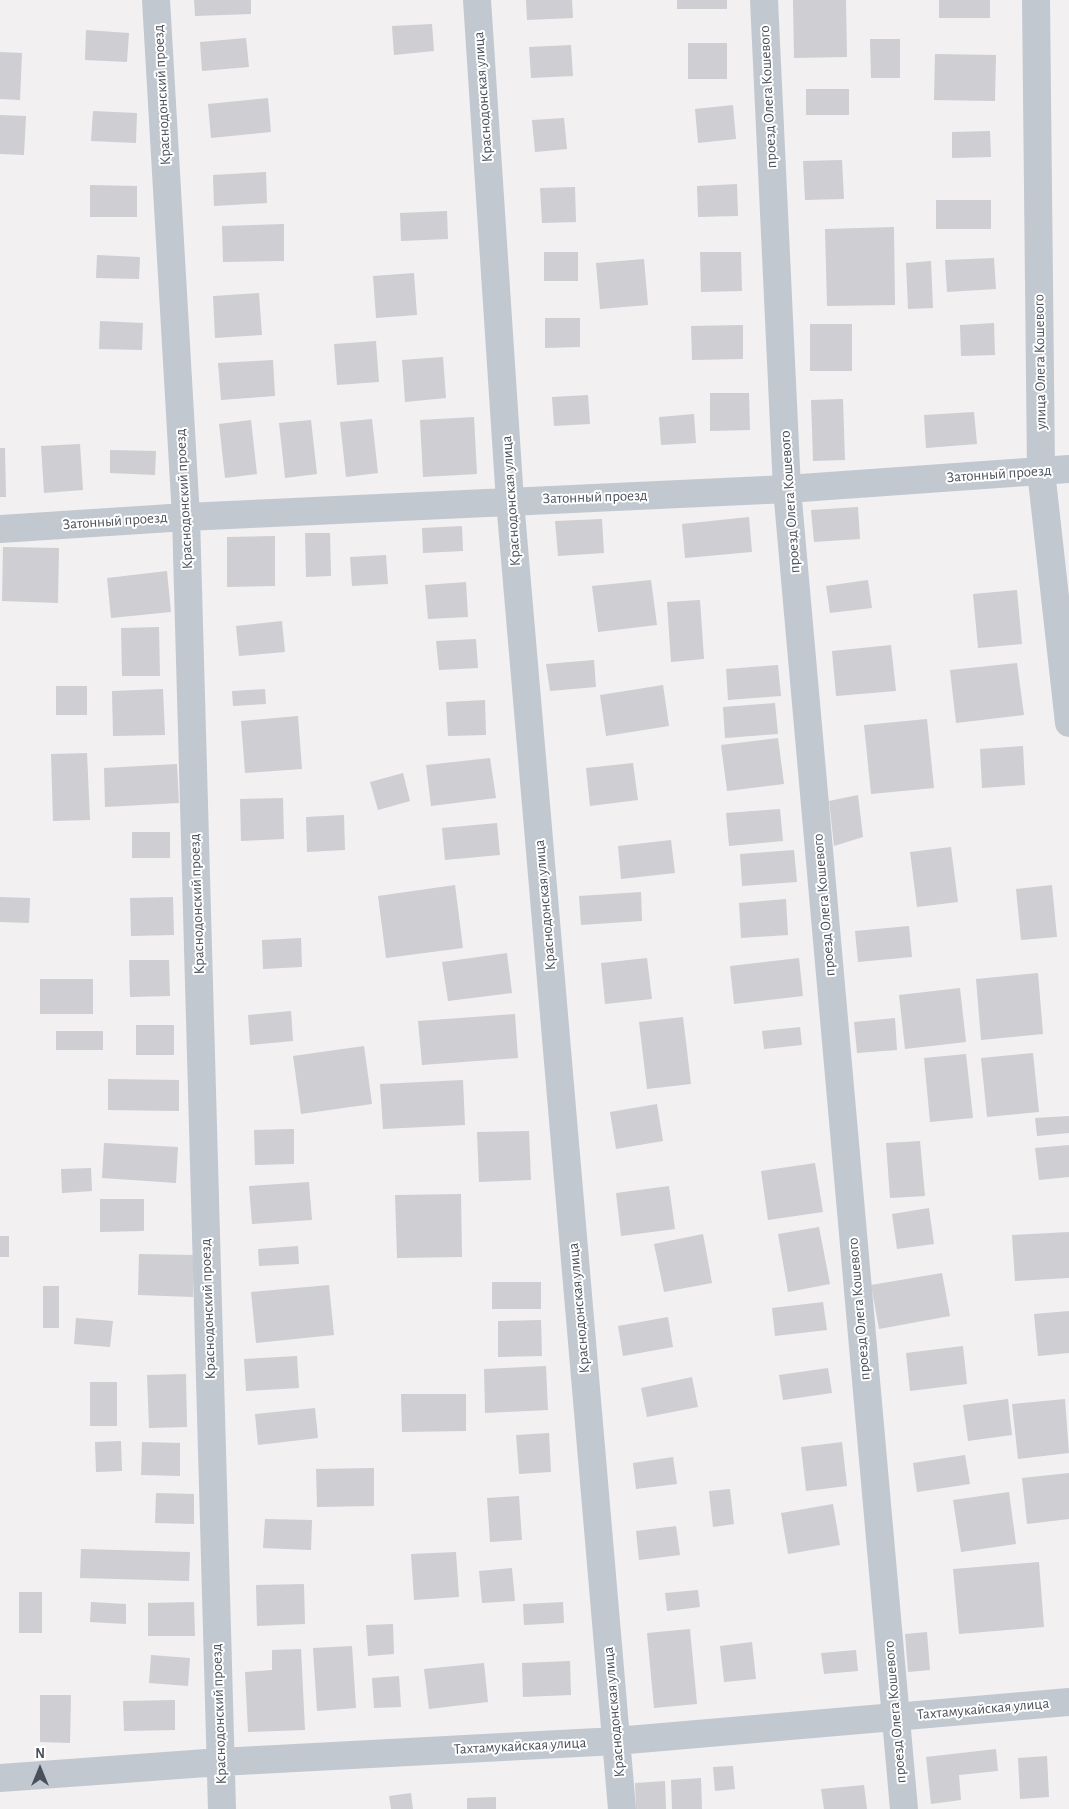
<!DOCTYPE html>
<meta charset="utf-8">
<style>
body{margin:0}
#map{position:relative;width:1069px;height:1809px;overflow:hidden;background:#f2f0f0;font-family:"Alegreya Sans",sans-serif}
canvas{display:block}
.north{position:absolute;left:15px;top:1744px;width:50px;height:50px;-webkit-text-stroke:4px #fff;paint-order:stroke;rotate:0deg;font-size:14px;font-weight:700;line-height:20px;text-align:center;color:#4a505b}
.north::after{content:'';display:block;margin:auto;width:18px;height:22px;background:#4a505b;clip-path:polygon(50% 0,100% 100%,50% 72%,0 100%)}
</style>
<div id="map">
<canvas width="1069" height="1809"></canvas>
<div class="north">N</div>
</div>
<script>
const context = document.querySelector('canvas').getContext('2d');
context.lineJoin = 'round';
function paint(path, color) { context.fillStyle = color; context.fill(path, 'evenodd'); }
const shape = rows => new Path2D(rows.map(r => 'M' + r).join(''));
function trace(path, color, width, dash) { context.strokeStyle = color; context.lineWidth = width; context.lineCap = dash ? 'butt' : 'round'; context.setLineDash(dash || []); context.stroke(path); }
function drawText(font, color, halo, rows, align = 'center') {
  context.font = font + ' "Alegreya Sans",sans-serif'; context.lineWidth = 4; context.setLineDash([]); context.textBaseline = 'middle'; context.strokeStyle = halo; context.fillStyle = color; for (const [text, x, y, turn = 0] of rows) {
    context.save(); context.translate(x, y); context.rotate((+turn || 0) * Math.PI / 180); context.textAlign = isNaN(turn) ? turn : align; if (halo) context.strokeText(text, 0, 0); context.fillText(text, 0, 0); context.restore();
  }
}
paint(shape([
 [194,0,251,0,251,14,195,16],
 [526,0,572,0,573,18,527,20],
 [677,0,727,0,727,9,677,9],
 [793,0,846,0,847,57,794,58],
 [939,0,990,0,990,18,939,18],
 [432,24,434,51,394,55,392,26],
 [86,30,129,33,127,62,85,60],
 [246,38,249,67,202,71,200,42],
 [870,39,900,39,900,78,871,78],
 [688,43,727,43,727,79,688,79],
 [571,45,573,76,531,78,529,47],
 [0,52,22,53,20,100,0,99],
 [935,54,996,55,995,101,934,100],
 [806,89,849,89,849,115,806,115],
 [268,98,271,132,211,138,208,104],
 [733,105,736,139,698,143,695,109],
 [93,111,137,113,136,143,91,141],
 [0,115,26,116,24,155,0,154],
 [564,118,567,149,535,152,532,120],
 [990,131,991,157,952,158,952,132],
 [842,160,844,199,805,200,803,161],
 [266,172,267,203,214,206,213,175],
 [737,184,738,216,698,217,697,186],
 [90,185,137,186,137,217,90,217],
 [575,187,576,222,542,223,540,188],
 [936,200,991,200,991,229,936,229],
 [447,211,448,239,401,241,400,213],
 [284,224,284,261,223,262,222,226],
 [894,227,895,305,827,306,825,229],
 [544,252,578,252,578,281,544,281],
 [700,252,741,252,742,291,701,292],
 [97,255,140,257,139,279,96,278],
 [994,258,996,289,947,292,945,260],
 [644,259,648,305,600,309,596,263],
 [931,261,933,308,908,309,906,263],
 [414,273,417,315,376,318,373,276],
 [259,293,262,335,215,338,213,296],
 [545,318,580,318,580,347,545,348],
 [100,321,143,323,142,350,99,349],
 [994,323,995,355,961,356,960,325],
 [810,324,852,324,852,371,810,371],
 [743,325,743,359,692,360,691,326],
 [376,341,379,382,337,385,334,344],
 [443,357,446,398,405,402,402,360],
 [273,360,275,396,221,400,218,363],
 [710,393,749,393,750,430,710,431],
 [588,395,590,424,554,426,552,397],
 [843,399,845,460,813,461,811,400],
 [974,412,977,444,926,448,924,415],
 [694,414,696,443,661,445,659,417],
 [474,417,477,474,423,477,420,420],
 [372,419,378,473,346,477,340,422],
 [251,420,257,474,225,478,219,424],
 [311,420,317,474,285,478,279,423],
 [80,444,83,490,44,493,41,446],
 [0,448,5,448,6,497,0,497],
 [110,450,156,451,155,475,110,473],
 [858,507,860,539,814,542,811,510],
 [749,517,752,552,685,558,682,524],
 [602,519,604,553,558,556,555,521],
 [462,526,463,551,423,553,422,528],
 [305,533,330,533,331,576,306,577],
 [275,536,275,586,227,587,227,537],
 [3,547,59,548,58,603,2,601],
 [386,555,388,584,352,586,350,557],
 [167,571,171,612,111,618,107,578],
 [651,580,657,625,598,632,592,586],
 [868,580,872,608,830,613,826,586],
 [466,582,468,617,428,619,425,585],
 [1017,590,1022,644,978,648,973,594],
 [700,600,704,659,671,662,667,602],
 [282,621,285,652,239,656,236,626],
 [159,627,160,676,122,676,121,628],
 [476,639,478,668,439,670,436,641],
 [891,645,896,691,836,696,832,651],
 [594,660,596,687,550,691,546,664],
 [1017,663,1024,715,956,723,950,670],
 [778,665,781,696,728,700,726,669],
 [663,685,669,726,606,736,600,695],
 [56,686,87,686,87,715,56,715],
 [163,689,165,735,113,736,112,691],
 [265,689,266,704,233,706,232,691],
 [485,700,486,735,448,736,446,702],
 [775,703,778,734,725,738,723,707],
 [298,716,302,769,245,773,241,721],
 [927,719,934,788,871,794,864,725],
 [778,738,784,784,727,791,721,745],
 [1023,746,1025,785,982,788,980,749],
 [87,753,90,820,53,821,51,754],
 [490,758,496,798,431,806,426,765],
 [633,763,638,800,590,806,586,768],
 [177,764,179,803,105,807,104,768],
 [403,773,410,801,378,810,370,782],
 [858,795,863,837,834,846,829,801],
 [283,798,284,839,241,841,240,799],
 [780,809,783,841,729,846,726,813],
 [344,815,345,850,307,852,306,817],
 [497,823,500,855,445,860,442,828],
 [132,832,170,832,170,858,132,858],
 [671,840,675,873,621,879,618,846],
 [951,847,958,902,917,907,910,852],
 [794,850,797,882,742,886,740,854],
 [455,885,463,948,386,958,378,896],
 [1052,885,1057,937,1021,940,1016,889],
 [641,892,642,921,581,925,579,896],
 [0,897,30,898,29,923,0,922],
 [173,897,174,935,131,936,130,898],
 [786,899,788,935,741,938,739,903],
 [909,926,912,957,858,962,855,931],
 [301,938,302,967,263,969,262,940],
 [507,953,512,993,448,1001,442,962],
 [647,958,652,999,605,1004,601,963],
 [799,958,803,996,734,1004,730,966],
 [129,960,169,960,170,996,130,997],
 [1038,973,1043,1034,981,1040,976,979],
 [40,979,93,979,93,1014,40,1014],
 [960,988,966,1042,905,1049,899,995],
 [291,1011,293,1041,250,1045,248,1015],
 [515,1014,518,1058,422,1065,418,1021],
 [683,1017,691,1084,647,1089,639,1022],
 [895,1018,897,1050,857,1053,854,1022],
 [136,1025,174,1025,174,1055,136,1055],
 [800,1027,802,1045,764,1049,762,1031],
 [56,1031,103,1031,103,1050,56,1050],
 [364,1046,372,1104,301,1114,293,1056],
 [1033,1053,1039,1112,987,1117,981,1058],
 [966,1054,973,1118,930,1122,924,1058],
 [108,1079,179,1080,179,1111,108,1110],
 [463,1080,465,1125,383,1129,380,1084],
 [657,1104,663,1141,616,1149,610,1112],
 [1069,1116,1069,1133,1037,1136,1035,1118],
 [294,1129,294,1164,255,1165,254,1130],
 [529,1131,531,1180,479,1182,477,1132],
 [920,1141,925,1196,890,1198,886,1143],
 [104,1143,178,1147,176,1183,102,1178],
 [1069,1145,1069,1177,1039,1180,1035,1148],
 [815,1163,823,1212,768,1220,761,1171],
 [91,1168,92,1191,62,1193,61,1169],
 [309,1182,312,1220,252,1224,249,1186],
 [669,1186,675,1229,621,1236,616,1193],
 [461,1194,462,1257,397,1258,395,1195],
 [100,1199,144,1199,144,1231,100,1232],
 [929,1208,934,1244,897,1249,892,1214],
 [819,1227,830,1284,788,1292,778,1234],
 [1069,1232,1069,1278,1015,1281,1012,1235],
 [703,1234,712,1283,664,1292,654,1244],
 [0,1236,9,1236,9,1257,0,1257],
 [298,1246,299,1264,259,1266,258,1249],
 [139,1254,194,1255,193,1297,138,1295],
 [942,1273,950,1316,879,1329,871,1285],
 [492,1282,541,1282,541,1309,492,1309],
 [329,1285,334,1335,256,1343,251,1292],
 [43,1286,59,1286,59,1328,43,1328],
 [823,1302,827,1330,775,1336,772,1308],
 [1069,1311,1069,1353,1038,1356,1034,1314],
 [668,1317,673,1347,623,1356,618,1326],
 [76,1318,113,1321,110,1347,74,1344],
 [541,1320,542,1356,498,1357,498,1321],
 [963,1346,967,1384,910,1391,906,1353],
 [297,1356,299,1388,246,1391,244,1359],
 [546,1366,548,1410,485,1413,484,1369],
 [828,1368,832,1393,783,1400,779,1375],
 [186,1374,187,1427,149,1428,147,1375],
 [692,1377,698,1407,647,1417,641,1388],
 [90,1382,117,1382,117,1426,90,1426],
 [401,1394,466,1394,466,1431,402,1432],
 [1008,1399,1012,1435,968,1441,963,1405],
 [1065,1399,1069,1453,1018,1459,1012,1404],
 [315,1408,318,1438,258,1445,255,1414],
 [549,1433,551,1472,519,1474,516,1435],
 [121,1441,122,1471,96,1472,95,1442],
 [142,1442,180,1443,180,1476,141,1475],
 [842,1442,847,1486,806,1491,801,1447],
 [965,1455,970,1484,917,1492,913,1463],
 [673,1457,677,1484,636,1489,633,1463],
 [374,1468,374,1506,317,1507,316,1469],
 [1069,1473,1069,1519,1027,1524,1022,1478],
 [730,1489,734,1524,713,1527,709,1491],
 [1009,1492,1016,1544,961,1552,953,1500],
 [156,1493,194,1494,194,1524,155,1523],
 [519,1496,522,1540,490,1542,487,1498],
 [833,1504,840,1545,788,1554,781,1513],
 [265,1519,312,1520,311,1550,263,1548],
 [676,1526,680,1555,639,1560,636,1531],
 [81,1549,190,1552,189,1581,80,1578],
 [456,1552,459,1597,414,1600,411,1554],
 [1039,1562,1044,1627,959,1634,953,1569],
 [512,1568,515,1601,482,1603,479,1571],
 [304,1584,305,1624,257,1626,256,1585],
 [698,1590,700,1607,667,1611,665,1593],
 [19,1592,42,1592,42,1633,19,1633],
 [91,1602,126,1604,126,1624,90,1622],
 [194,1602,195,1636,148,1636,148,1603],
 [563,1602,564,1623,524,1625,523,1604],
 [393,1624,394,1654,368,1656,366,1625],
 [690,1629,697,1704,654,1708,647,1633],
 [927,1632,930,1670,908,1672,905,1634],
 [752,1642,756,1679,724,1682,720,1646],
 [352,1646,356,1708,317,1711,313,1648],
 [301,1649,305,1730,248,1732,245,1672,272,1670,272,1650],
 [856,1650,858,1671,824,1674,821,1653],
 [151,1655,190,1658,188,1686,149,1683],
 [570,1661,571,1695,523,1697,522,1663],
 [484,1663,488,1702,429,1709,424,1669],
 [399,1676,401,1707,374,1708,372,1678],
 [40,1695,71,1695,70,1743,40,1742],
 [175,1700,175,1730,124,1731,123,1701],
 [996,1749,998,1771,959,1775,961,1800,931,1804,926,1757],
 [1047,1756,1049,1797,1020,1799,1018,1758],
 [733,1766,735,1789,715,1791,713,1767],
 [701,1778,702,1809,672,1809,671,1780],
 [665,1781,666,1809,636,1809,635,1783],
 [864,1785,867,1809,824,1809,821,1789],
 [411,1793,413,1809,391,1809,389,1796],
 [496,1797,496,1809,467,1809,467,1798]
]), '#ceced3');
trace(shape([
 [156,0,186,517,222,1809],
 [477,0,510,501,622,1809],
 [764,0,787,489,904,1809],
 [1036,0,1041,471,1069,723],
 [0,529,186,517,787,489,1069,469],
 [0,1778,220,1762,616,1741,1069,1702]
]), '#c2c8d0', 28);
drawText('15px', '#4a505b', '#fff', [
 ["Краснодонский проезд",162,95,-93],
 ["Краснодонская улица",483,97,-94],
 ["проезд Олега Кошевого",768,97,-93],
 ["улица Олега Кошевого",1040,362,-91],
 ["Затонный проезд",999,474,-4],
 ["Затонный проезд",595,497,-2],
 ["Краснодонский проезд",184,499,-93],
 ["Краснодонская улица",511,501,-94],
 ["проезд Олега Кошевого",790,502,-94],
 ["Затонный проезд",115,521,-4],
 ["Краснодонский проезд",197,904,-92],
 ["Краснодонская улица",545,905,-95],
 ["проезд Олега Кошевого",824,905,-95],
 ["Краснодонская улица",579,1308,-95],
 ["Краснодонский проезд",208,1309,-92],
 ["проезд Олега Кошевого",859,1309,-95],
 ["Тахтамукайская улица",983,1709,-5],
 ["Краснодонская улица",614,1712,-95],
 ["проезд Олега Кошевого",895,1712,-95],
 ["Краснодонский проезд",219,1714,-92],
 ["Тахтамукайская улица",520,1746,-3]
]);
</script>
